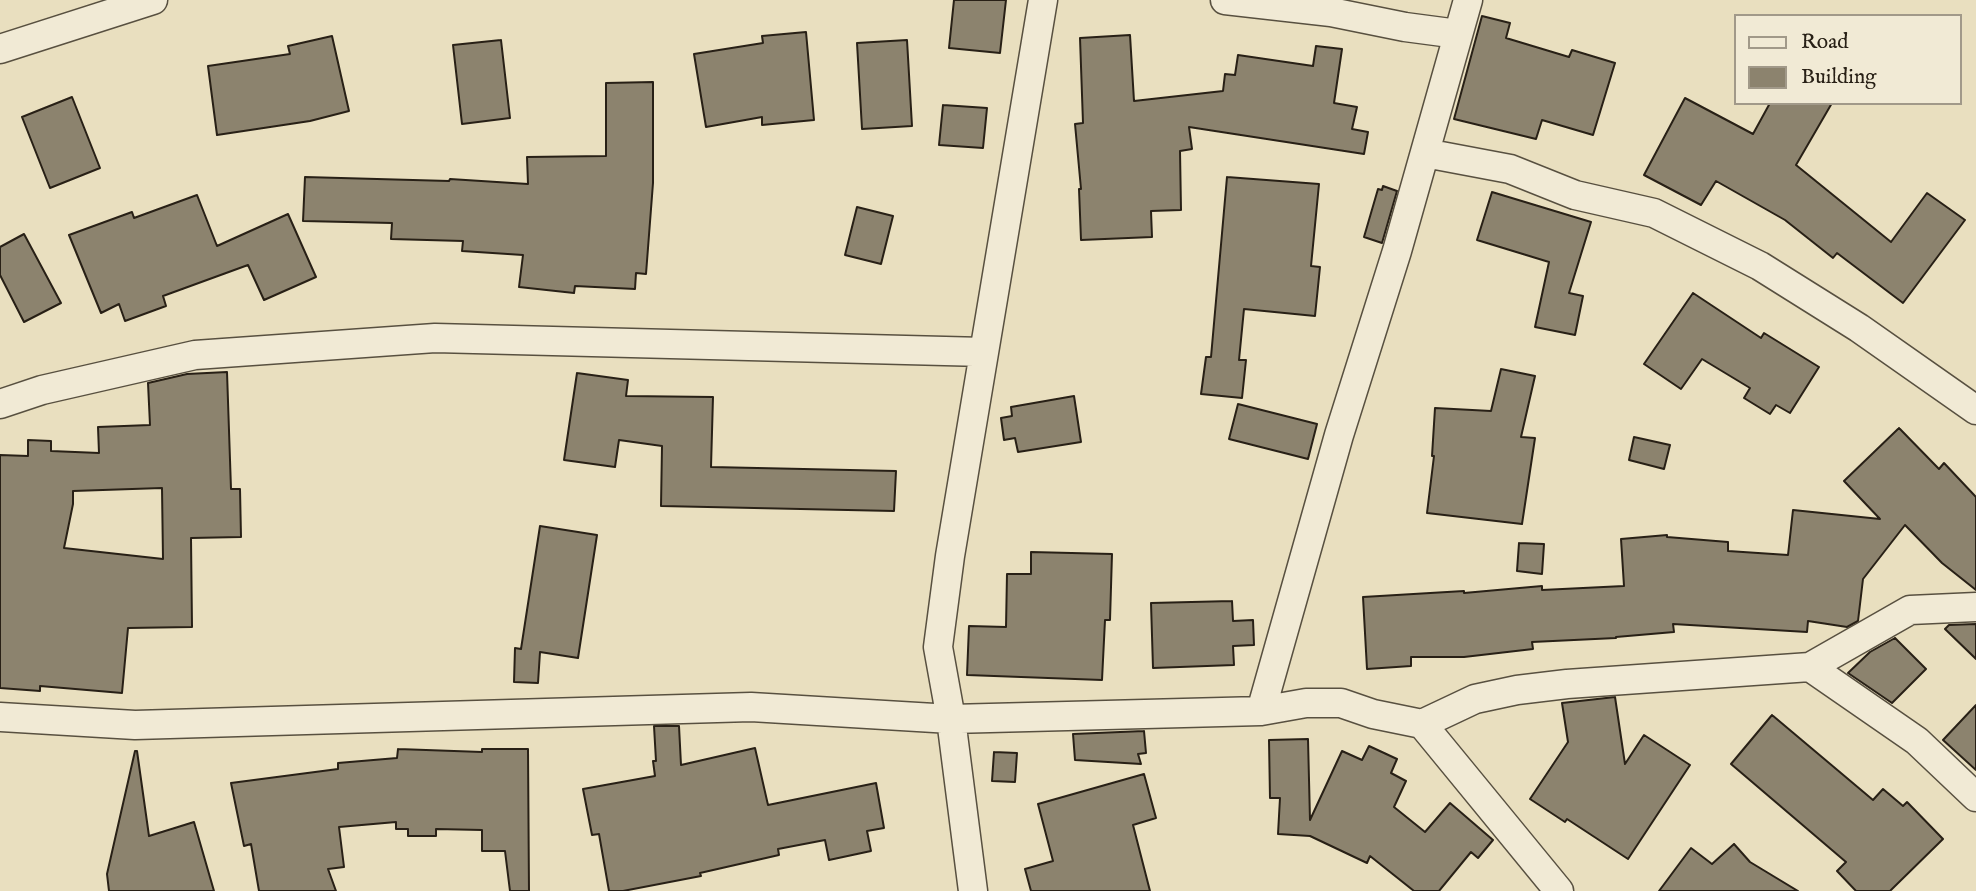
<!DOCTYPE html>
<style>
body{margin:0}
#map{position:relative;width:1976px;height:891px;overflow:hidden;background:#e9dfbf;font-family:"IM FELL English",serif}
canvas{display:block}
.legend{position:absolute;left:1734px;top:14px;width:228px;height:91px;box-sizing:border-box;background:#f1ead5;border:2px solid #a19989;margin:0;padding:9px 12px;list-style:none;font-size:21px;color:#282016}
.legend li{display:flex;align-items:center;gap:14px;height:35px}
.legend b{width:35px;border:2px solid #a19989}
</style>
<div id="map">
<canvas width="1976" height="891"></canvas>
<ul class="legend">
<li><b style="height:9px;background:#f1ead5"></b>Road</li>
<li><b style="height:19px;background:#8c836e"></b>Building</li>
</ul>
</div>
<script>
const context = document.querySelector('canvas').getContext('2d');
context.lineJoin = 'round';
function paint(path, color) { context.fillStyle = color; context.fill(path, 'evenodd'); }
const shape = rows => new Path2D(rows.map(r => 'M' + r).join(''));
function trace(path, color, width, dash) { context.strokeStyle = color; context.lineWidth = width; context.lineCap = dash ? 'butt' : 'round'; context.setLineDash(dash || []); context.stroke(path); }
const building = shape([
 [954,0,1006,0,1000,53,949,48,954,0],
 [1482,16,1510,23,1506,38,1569,57,1572,50,1615,63,1593,135,1542,120,1536,139,1454,119,1482,16],
 [806,32,814,120,762,125,762,117,706,127,694,54,763,43,762,36,806,32],
 [1130,35,1134,101,1223,91,1225,74,1235,75,1238,55,1313,66,1316,46,1342,49,1334,103,1357,107,1352,129,1368,132,1364,154,1189,127,1192,149,1180,151,1181,210,1151,211,1152,237,1081,240,1079,189,1081,189,1075,124,1083,123,1080,38,1130,35],
 [332,36,349,111,310,121,217,135,208,66,290,54,288,46,332,36],
 [501,40,510,118,462,124,453,45,501,40],
 [907,40,912,126,862,129,857,43,907,40],
 [653,82,653,183,646,274,636,273,635,289,575,286,574,293,519,287,523,255,462,251,463,241,391,239,392,223,303,221,305,177,449,181,450,179,528,184,527,157,606,156,606,83,653,82],
 [72,97,100,168,50,188,22,117,72,97],
 [1685,98,1753,134,1770,103,1832,103,1796,165,1891,242,1927,193,1965,220,1903,303,1837,253,1833,258,1785,220,1716,181,1701,205,1644,175,1685,98],
 [943,105,987,108,983,148,939,145,943,105],
 [1227,177,1319,184,1311,266,1320,267,1315,316,1244,309,1239,360,1246,360,1242,398,1201,394,1206,357,1211,357,1227,177],
 [1383,186,1397,191,1382,243,1364,237,1378,189,1382,190,1383,186],
 [1492,192,1591,222,1569,293,1583,296,1575,335,1535,327,1549,262,1477,240,1492,192],
 [197,195,217,246,288,214,316,277,264,300,248,265,163,296,166,306,125,321,119,304,101,313,69,235,132,212,134,218,197,195],
 [857,207,893,216,881,264,845,255,857,207],
 [24,234,61,303,24,322,0,275,0,247,24,234],
 [1693,293,1761,338,1764,333,1819,367,1790,413,1776,405,1770,414,1744,398,1750,388,1702,359,1681,389,1644,364,1693,293],
 [1501,369,1535,376,1521,437,1535,438,1522,524,1427,513,1434,456,1432,456,1435,408,1491,411,1501,369],
 [227,372,231,489,240,489,241,537,191,538,192,627,128,628,122,693,40,686,40,691,0,688,0,455,28,456,28,440,51,441,51,451,99,453,98,427,150,425,148,383,187,374,227,372],
 [162,488,163,559,64,548,73,504,73,491,162,488],
 [577,373,628,380,626,396,713,397,711,467,896,471,894,511,661,506,662,446,619,440,615,467,564,460,577,373],
 [1074,396,1081,442,1018,452,1015,438,1004,440,1001,418,1012,416,1011,407,1074,396],
 [1238,404,1317,424,1308,459,1229,439,1238,404],
 [1899,428,1939,469,1944,463,1976,497,1976,590,1942,563,1905,525,1863,579,1858,621,1847,627,1808,621,1807,632,1673,624,1674,632,1616,637,1616,638,1532,642,1533,649,1464,657,1411,657,1411,666,1367,669,1363,597,1464,591,1464,593,1542,586,1542,590,1624,586,1621,539,1667,535,1667,537,1728,542,1728,551,1788,555,1793,510,1880,519,1844,481,1899,428],
 [1634,437,1670,445,1664,469,1629,460,1634,437],
 [540,526,597,535,578,658,540,652,538,683,514,682,515,648,521,649,540,526],
 [1519,543,1544,544,1542,574,1517,571,1519,543],
 [1031,552,1112,554,1110,620,1105,620,1102,680,967,675,969,626,1006,627,1007,574,1031,574,1031,552],
 [1232,601,1233,621,1253,620,1254,645,1233,646,1234,665,1153,668,1151,603,1232,601],
 [1976,624,1976,659,1945,629,1949,625,1976,624],
 [1895,638,1926,669,1892,703,1848,673,1870,652,1895,638],
 [1615,697,1625,764,1644,735,1690,765,1628,859,1567,819,1565,822,1530,799,1568,742,1562,703,1615,697],
 [1976,705,1976,770,1943,740,1976,705],
 [1772,715,1873,800,1883,789,1903,806,1907,802,1943,839,1890,891,1856,891,1837,871,1846,862,1731,764,1772,715],
 [654,726,679,726,681,765,755,748,768,805,876,783,884,828,867,831,871,851,829,860,825,840,778,849,779,855,700,873,701,876,623,891,609,891,599,834,592,835,583,789,655,776,653,761,656,761,654,726],
 [1144,731,1146,753,1138,754,1141,764,1075,760,1073,734,1144,731],
 [1308,739,1310,820,1342,751,1362,760,1369,746,1397,759,1391,773,1406,781,1394,807,1425,832,1450,803,1493,840,1478,858,1471,852,1439,891,1414,891,1370,856,1367,863,1310,836,1278,834,1280,798,1270,798,1269,740,1308,739],
 [398,749,482,752,482,749,528,749,529,891,510,891,505,851,482,851,482,830,436,829,436,836,408,836,408,829,396,829,396,822,339,827,344,867,328,869,336,891,259,891,251,844,244,846,231,783,338,769,338,763,397,758,398,749],
 [135,751,137,751,149,836,194,822,214,891,109,891,107,874,135,751],
 [994,752,1017,753,1015,782,992,781,994,752],
 [1144,774,1156,818,1133,825,1150,891,1031,891,1025,869,1053,861,1038,804,1144,774],
 [1734,844,1750,862,1798,891,1659,891,1691,848,1712,864,1734,844]
]);
paint(building, '#8c836e');
trace(building, '#282016', 2);
const street = shape([
 [1225,0,1331,12,1405,27,1458,34],
 [0,49,153,0],
 [1425,153,1510,169,1575,195,1654,213,1760,266,1859,328,1976,410],
 [0,404,42,390,195,355,435,338,984,352],
 [1810,667,1917,741,1976,797],
 [1261,711,1339,435,1397,251,1468,0],
 [0,717,135,725,751,707,951,719,1261,711,1306,703,1341,703,1373,714,1422,724,1475,699,1517,690,1567,684,1810,667,1910,610,1976,607],
 [1422,724,1559,891],
 [973,891,951,719,938,647,950,556,1043,0]
]);
trace(street, '#585040', 31);
trace(street, '#f1ead5', 28);
</script>
